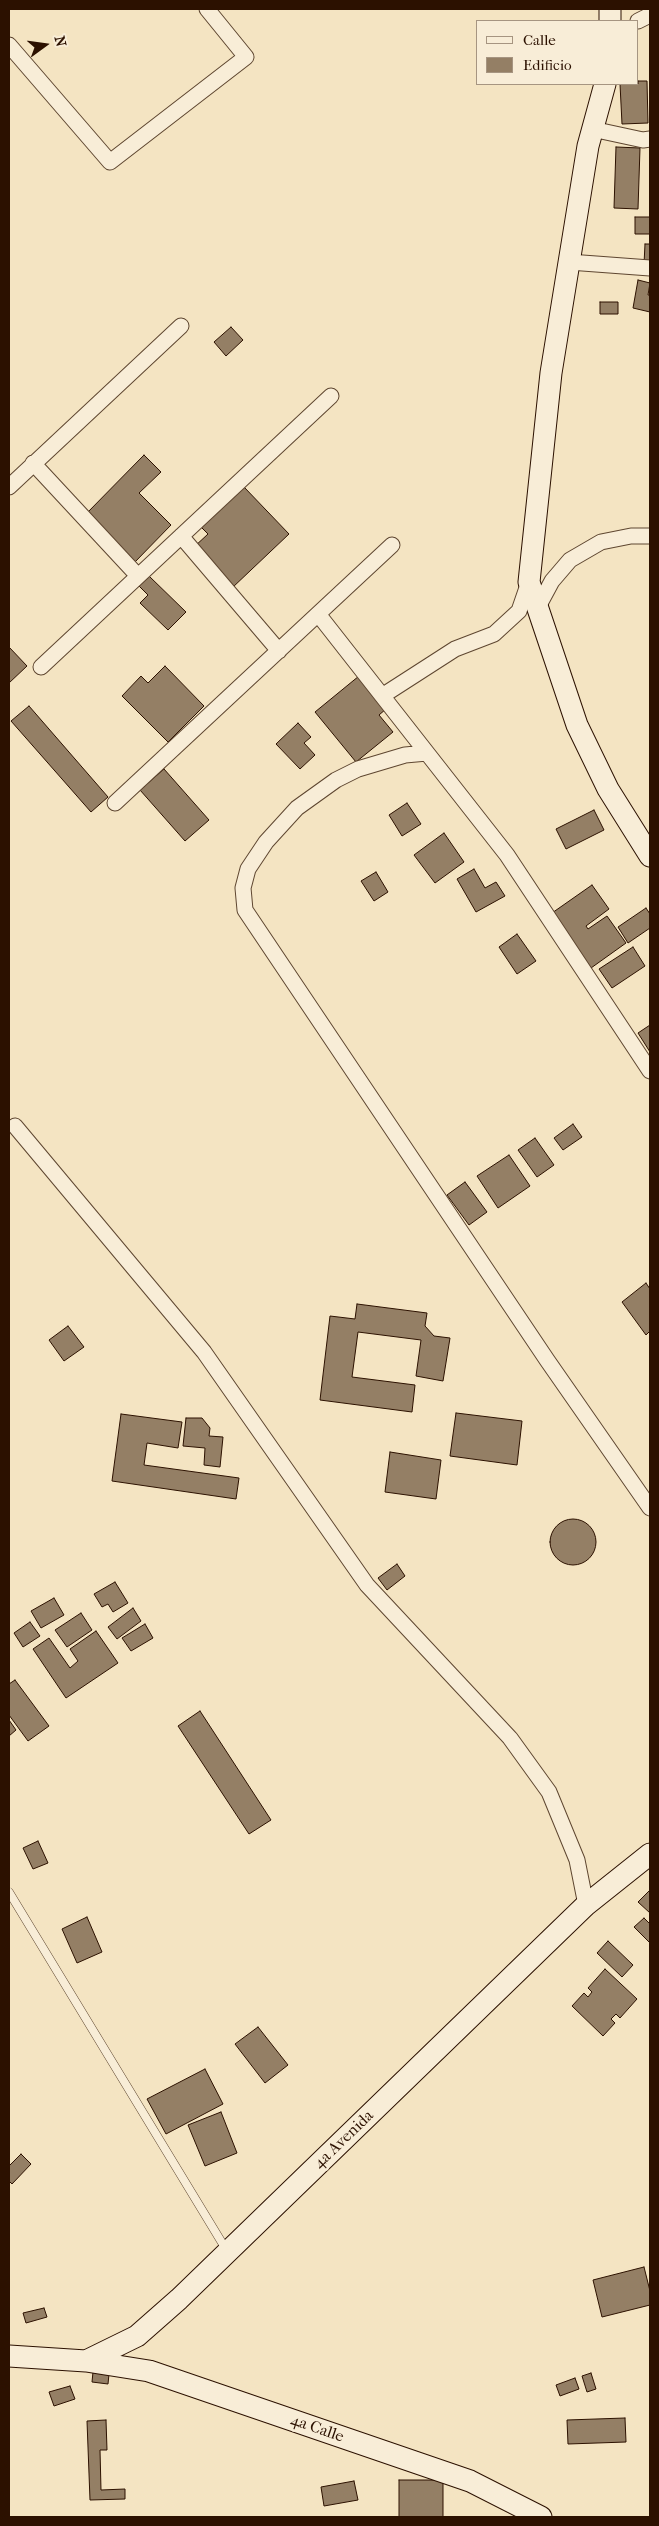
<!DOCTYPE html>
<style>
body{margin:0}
#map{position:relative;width:659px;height:2526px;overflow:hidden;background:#f4e4c2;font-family:"IM FELL French Canon",serif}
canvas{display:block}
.frame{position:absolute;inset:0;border:10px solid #2c1100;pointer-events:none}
.legend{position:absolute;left:476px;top:20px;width:162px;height:65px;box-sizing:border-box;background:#f8edd7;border:1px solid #a69581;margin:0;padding:6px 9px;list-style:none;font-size:15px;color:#2c1100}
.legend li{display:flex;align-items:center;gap:10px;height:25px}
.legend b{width:25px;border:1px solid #a69581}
.north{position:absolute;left:20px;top:20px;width:50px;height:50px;-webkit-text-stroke:4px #f8edd7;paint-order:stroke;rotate:76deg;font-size:14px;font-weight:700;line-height:20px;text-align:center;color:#2c1100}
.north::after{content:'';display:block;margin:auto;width:18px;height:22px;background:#2c1100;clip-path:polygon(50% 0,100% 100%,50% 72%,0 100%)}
</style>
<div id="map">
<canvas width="659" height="2526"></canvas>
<div class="frame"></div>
<ul class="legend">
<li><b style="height:6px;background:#f8edd7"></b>Calle</li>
<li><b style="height:14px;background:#947f65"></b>Edificio</li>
</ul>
<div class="north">N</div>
</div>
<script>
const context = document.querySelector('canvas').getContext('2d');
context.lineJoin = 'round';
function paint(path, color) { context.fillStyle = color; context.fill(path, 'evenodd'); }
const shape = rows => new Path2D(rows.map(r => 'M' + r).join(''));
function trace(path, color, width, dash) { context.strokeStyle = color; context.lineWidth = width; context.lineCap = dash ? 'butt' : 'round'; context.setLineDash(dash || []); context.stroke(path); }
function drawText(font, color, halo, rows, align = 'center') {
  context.font = font + ' "IM FELL French Canon",serif'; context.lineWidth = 5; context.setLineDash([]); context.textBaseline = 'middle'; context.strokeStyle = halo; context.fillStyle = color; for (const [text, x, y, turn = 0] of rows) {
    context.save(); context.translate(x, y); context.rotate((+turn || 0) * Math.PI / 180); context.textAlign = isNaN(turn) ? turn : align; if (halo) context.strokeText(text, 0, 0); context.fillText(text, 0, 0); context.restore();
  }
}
const building = shape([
 [638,81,647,81,648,123,622,124,620,84,638,84,638,81],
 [616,147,640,148,638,209,614,208,616,147],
 [635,217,650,217,650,234,635,234,635,217],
 [645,244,650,244,650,264,644,264,645,244],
 [638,280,650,283,648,295,650,295,650,312,633,308,638,280],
 [600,302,618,302,618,314,600,314,600,302],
 [231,327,243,340,226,356,214,342,231,327],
 [144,455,161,472,139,493,171,525,134,563,86,514,144,455],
 [244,487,289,534,232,588,194,547,208,534,201,527,244,487],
 [149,576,186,612,168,630,140,603,148,595,139,586,149,576],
 [9,647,27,666,9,683,9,647],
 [165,666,204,706,168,742,122,696,141,676,148,683,165,666],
 [359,676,386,709,379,715,393,732,356,762,315,712,359,676],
 [29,706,108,797,91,812,11,721,29,706],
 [298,723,311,737,304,743,315,755,300,769,276,744,298,723],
 [164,769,209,820,185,841,140,790,164,769],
 [407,803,421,824,402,836,389,815,407,803],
 [594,810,604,830,566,849,556,829,594,810],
 [444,833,464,862,435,883,414,855,444,833],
 [474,869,485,888,496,882,505,896,476,912,457,879,474,869],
 [376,872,388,892,374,901,361,881,376,872],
 [592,885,609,909,586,926,588,929,607,916,626,943,591,968,552,913,592,885],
 [646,908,650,914,650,928,628,943,618,927,646,908],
 [517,934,536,961,517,974,499,947,517,934],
 [633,947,645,966,612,988,599,969,633,947],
 [650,1025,650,1052,638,1033,650,1025],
 [573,1124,582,1137,563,1150,554,1138,573,1124],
 [535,1138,554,1165,537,1177,518,1150,535,1138],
 [509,1155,530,1186,498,1208,477,1176,509,1155],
 [465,1182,487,1212,469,1225,447,1195,465,1182],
 [646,1283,650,1289,650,1331,646,1335,622,1302,646,1283],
 [357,1304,427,1313,425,1326,434,1336,450,1338,443,1381,416,1376,421,1340,358,1332,352,1377,415,1385,412,1412,320,1400,330,1316,355,1319,357,1304],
 [68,1326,84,1347,64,1361,49,1340,68,1326],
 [456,1413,522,1421,517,1465,450,1456,456,1413],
 [121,1414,182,1422,178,1448,147,1443,144,1465,239,1478,236,1499,112,1481,121,1414],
 [186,1418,202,1418,210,1428,209,1436,223,1437,220,1467,204,1465,205,1448,183,1446,186,1418],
 [390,1452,441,1460,436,1499,385,1492,390,1452],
 '550 1542a23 23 0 1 1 46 0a23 23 0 1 1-46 0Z',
 [397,1564,405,1576,387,1590,378,1578,397,1564],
 [115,1582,128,1603,113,1612,108,1604,102,1607,94,1594,115,1582],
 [54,1598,64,1615,41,1628,31,1611,54,1598],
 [133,1608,141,1621,117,1639,108,1627,133,1608],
 [81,1613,92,1630,67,1647,55,1630,81,1613],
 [30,1622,40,1636,23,1647,14,1633,30,1622],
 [145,1624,153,1638,131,1651,122,1638,145,1624],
 [96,1631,118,1663,66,1698,33,1649,49,1638,70,1668,78,1661,70,1649,96,1631],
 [15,1680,49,1726,28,1741,9,1715,9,1684,15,1680],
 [200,1711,271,1820,249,1834,178,1726,200,1711],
 [9,1720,16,1730,9,1736,9,1720],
 [38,1841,48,1863,33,1869,23,1848,38,1841],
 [650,1890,650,1913,638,1902,650,1890],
 [87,1917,102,1952,77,1963,62,1929,87,1917],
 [644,1918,650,1924,650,1943,634,1927,644,1918],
 [608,1941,633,1965,622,1977,597,1953,608,1941],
 [605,1969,637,1999,620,2018,616,2014,611,2019,615,2023,603,2036,572,2006,584,1993,588,1997,592,1992,588,1988,605,1969],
 [258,2027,288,2065,265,2083,235,2044,258,2027],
 [205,2069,223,2104,166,2134,147,2099,205,2069],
 [221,2112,237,2153,205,2166,188,2125,221,2112],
 [21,2154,31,2164,12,2184,9,2181,9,2166,21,2154],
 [644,2267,650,2291,650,2305,602,2317,593,2280,644,2267],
 [44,2308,47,2317,26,2323,23,2313,44,2308],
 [93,2372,109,2374,108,2384,92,2382,93,2372],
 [591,2373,596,2389,587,2392,582,2376,591,2373],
 [575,2378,579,2389,560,2396,556,2385,575,2378],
 [70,2386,75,2399,54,2406,49,2392,70,2386],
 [625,2418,626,2442,568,2444,567,2420,625,2418],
 [106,2420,107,2450,100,2450,101,2490,125,2489,125,2499,90,2500,87,2421,106,2420],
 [399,2480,443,2480,443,2517,399,2517,399,2480],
 [354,2481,358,2500,324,2506,321,2487,354,2481]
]);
paint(building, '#947f65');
trace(building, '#2c1100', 1);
const lane = shape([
 [9,1892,227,2251]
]);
const street = shape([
 [638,21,650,15],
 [9,45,110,162,246,57,207,9],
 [592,129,643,140,650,139],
 [569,262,650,268],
 [33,463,138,576],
 [9,487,181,326],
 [181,536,279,651],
 [538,607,552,581,570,560,601,542,631,536,650,536],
 [318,614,507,855,650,1071],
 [41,667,331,396],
 [382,696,455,649,494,634,519,611,529,582],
 [427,753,405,755,358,769,336,780,297,808,266,842,248,869,243,888,245,910,547,1360,650,1508],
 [115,803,392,545],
 [15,1126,204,1352,367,1585,510,1738,549,1792,577,1860,586,1905]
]);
const secondary = shape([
 [610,9,610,21],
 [605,84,588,146,551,373,529,582,577,725,608,789,650,856],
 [9,2356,86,2361,137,2336,179,2299,586,1905,650,1854],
 [86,2361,149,2371,470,2481,541,2517]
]);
trace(lane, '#5e4630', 9);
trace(street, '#5e4630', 17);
trace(secondary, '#2c1100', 23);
trace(lane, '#f8edd7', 8);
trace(street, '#f8edd7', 15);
trace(secondary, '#f8edd7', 21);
drawText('16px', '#2c1100', '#f8edd7', [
 ["4a Avenida",344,2140,-44],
 ["4a Calle",317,2429,19]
]);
</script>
